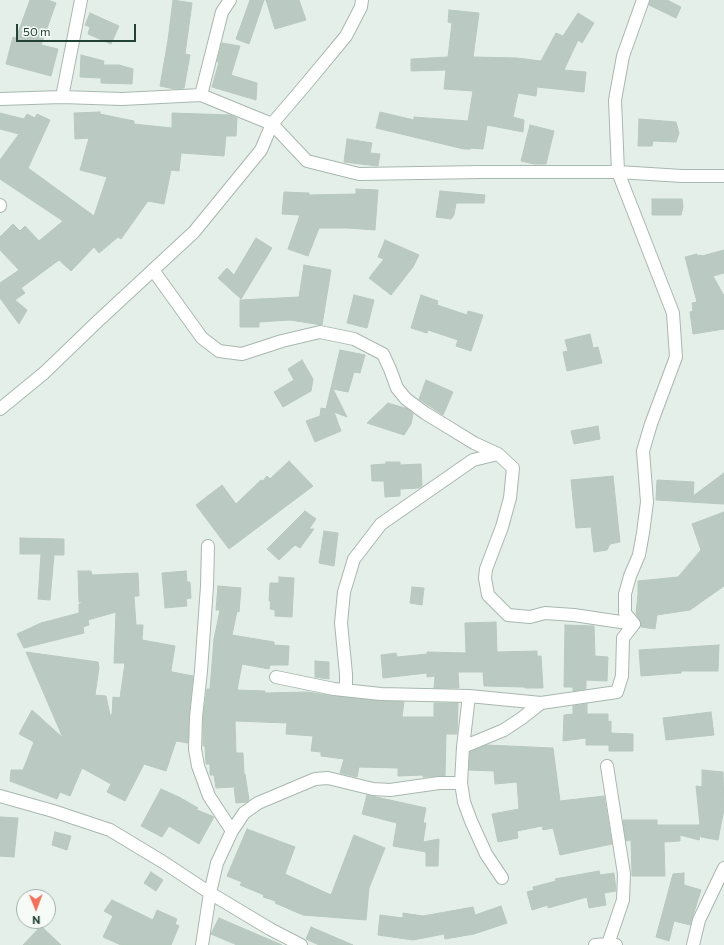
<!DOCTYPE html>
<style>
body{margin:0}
#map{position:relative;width:724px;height:945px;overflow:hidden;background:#e5efe9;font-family:Commissioner,sans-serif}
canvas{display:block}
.north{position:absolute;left:16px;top:889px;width:40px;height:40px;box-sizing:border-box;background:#f6fbf8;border:1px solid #a2b1aa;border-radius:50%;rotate:179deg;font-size:11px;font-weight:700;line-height:16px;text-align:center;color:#234236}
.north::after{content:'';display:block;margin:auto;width:14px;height:18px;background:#f7705a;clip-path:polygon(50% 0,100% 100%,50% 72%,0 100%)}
.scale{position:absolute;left:16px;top:24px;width:120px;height:18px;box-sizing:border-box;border:2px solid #234236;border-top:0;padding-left:5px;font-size:12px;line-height:14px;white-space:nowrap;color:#234236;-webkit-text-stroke:3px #f6fbf8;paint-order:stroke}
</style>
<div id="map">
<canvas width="724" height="945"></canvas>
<div class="north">N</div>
<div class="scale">50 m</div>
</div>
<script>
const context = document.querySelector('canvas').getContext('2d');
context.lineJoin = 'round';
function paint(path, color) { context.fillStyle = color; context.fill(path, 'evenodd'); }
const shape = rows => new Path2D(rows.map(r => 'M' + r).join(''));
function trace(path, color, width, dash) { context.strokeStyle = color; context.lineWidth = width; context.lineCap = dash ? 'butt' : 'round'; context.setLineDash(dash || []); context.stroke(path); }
const building = shape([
 [30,0,48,0,56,3,41,45,58,49,51,76,6,64,13,37,16,38,30,0],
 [173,0,192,3,185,54,190,55,184,88,175,89,160,86,168,40,173,0],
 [250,0,264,0,249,44,236,39,250,0],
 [266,0,299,0,306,20,275,29,266,0],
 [650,0,667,0,681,7,676,18,649,5,650,0],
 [449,10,479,13,473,57,517,58,541,61,556,33,563,36,578,13,594,23,582,43,578,40,564,70,586,72,584,92,537,87,536,96,518,93,513,117,524,120,523,132,487,125,483,149,471,148,471,149,464,149,376,128,380,112,414,120,414,117,468,121,473,91,444,89,446,70,411,71,411,59,448,57,452,23,448,22,449,10],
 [90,13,119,26,111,44,88,34,90,27,85,25,90,13],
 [222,43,240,46,231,75,257,83,256,100,212,87,219,62,217,62,222,43],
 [81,55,104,61,103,65,119,65,133,69,132,84,101,83,101,78,80,77,81,55],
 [100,112,100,114,134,121,134,124,172,128,172,113,230,115,237,118,236,136,226,136,224,156,181,153,179,171,171,170,164,204,148,201,121,239,118,237,99,253,94,247,71,271,59,260,21,288,25,293,15,300,27,310,19,324,0,298,0,283,19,270,0,250,0,237,13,224,20,231,25,226,39,241,63,221,0,179,0,160,19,134,0,129,0,113,24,119,27,114,35,118,37,114,50,120,28,168,94,216,107,177,80,170,89,138,75,139,74,113,100,112],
 [639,119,676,122,679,133,676,142,653,141,652,146,638,146,639,119],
 [530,125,554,131,546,164,534,164,521,161,530,125],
 [347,139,372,143,370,153,380,154,378,166,344,162,347,139],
 [356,189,378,190,375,230,347,228,319,228,308,256,288,249,300,215,282,214,284,192,309,193,309,195,356,194,356,189],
 [440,191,485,195,484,203,456,203,454,215,451,219,436,217,440,191],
 [652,199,682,199,683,207,681,215,652,215,652,199],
 [256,238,272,248,241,299,218,278,227,268,234,275,256,238],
 [385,240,419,255,413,267,391,295,369,278,384,259,378,257,385,240],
 [724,250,724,273,713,276,724,296,724,329,693,334,690,312,693,311,692,303,697,302,685,257,697,254,698,256,701,255,702,256,724,250],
 [304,265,331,270,322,325,290,320,259,322,259,327,240,327,240,300,299,297,304,265],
 [354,295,374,300,367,328,347,323,354,295],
 [421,295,438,301,437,305,467,315,468,311,483,315,471,351,456,346,458,340,428,330,427,333,411,328,421,295],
 [590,334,593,348,598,347,602,363,567,371,563,352,568,351,565,340,590,334],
 [340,350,365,355,360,373,354,372,348,392,333,389,347,417,334,412,341,431,315,442,306,421,320,416,321,408,326,409,340,350],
 [302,360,313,379,311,391,283,407,274,392,294,380,288,369,302,360],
 [426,380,453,392,443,415,419,399,426,380],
 [388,403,408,409,413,414,411,424,404,435,367,423,388,403],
 [598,426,600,439,574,444,571,431,598,426],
 [289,461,313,486,229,549,196,505,222,485,236,504,261,480,263,481,267,476,270,479,289,461],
 [386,462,400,462,400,465,421,464,422,486,419,488,400,489,400,496,385,497,384,481,372,481,371,465,386,464,386,462],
 [724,473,724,504,656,500,657,480,694,482,693,496,724,473],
 [613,476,620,542,610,544,607,550,594,552,591,527,576,528,571,480,613,476],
 [305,511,316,519,309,529,314,529,300,548,295,545,279,560,267,549,305,511],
 [724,512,724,586,690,610,657,615,655,629,641,627,641,622,636,614,638,594,638,581,678,577,701,550,692,524,724,512],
 [324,531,338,533,334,566,319,563,324,531],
 [20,538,64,539,64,555,54,555,50,600,38,599,41,554,20,554,20,538],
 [78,571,91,571,92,575,138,573,139,596,134,596,136,625,143,625,142,640,175,646,171,670,172,672,193,676,189,716,188,743,176,741,166,771,144,764,125,801,107,792,111,784,82,768,70,796,60,792,57,799,10,781,11,770,23,770,34,742,19,734,32,710,63,738,26,652,98,662,99,668,95,695,106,696,110,715,112,715,113,697,120,698,125,663,114,663,116,612,88,620,89,625,83,627,84,633,24,648,17,634,41,623,79,613,79,604,84,602,79,602,78,571],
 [186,571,187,582,190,582,191,598,186,599,187,606,165,608,162,573,186,571],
 [279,577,294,578,292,617,275,616,275,610,270,609,271,601,269,601,270,583,279,583,279,577],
 [218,586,241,588,239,612,237,611,232,635,274,642,274,645,289,646,288,665,270,665,269,669,242,664,237,690,265,691,265,693,307,692,333,696,404,702,402,717,434,717,434,703,458,703,457,734,446,734,445,776,425,777,423,777,423,775,398,776,398,768,359,767,357,777,340,773,344,759,321,756,321,752,311,751,313,736,286,734,287,723,235,721,236,753,243,753,244,774,245,774,249,800,247,802,236,803,234,787,216,788,214,775,210,775,210,764,206,764,205,746,203,746,203,718,207,689,210,689,214,639,220,610,216,610,218,586],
 [412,587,424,588,422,605,410,603,412,587],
 [496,622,497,652,537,651,537,656,541,656,543,688,525,688,525,687,484,686,483,672,458,672,459,688,434,688,435,676,427,677,427,673,383,678,381,655,396,653,397,657,427,654,427,652,466,653,465,623,496,622],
 [565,625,594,626,595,656,608,657,607,681,586,680,586,689,573,691,573,687,564,687,565,625],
 [719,645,718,671,681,671,681,673,641,676,639,650,719,645],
 [315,661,329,662,329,679,315,677,315,661],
 [587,704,587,714,608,714,608,722,611,721,611,733,633,734,633,751,609,751,609,745,586,745,586,738,563,741,564,715,573,714,573,706,587,704],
 [711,712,714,735,666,740,663,718,711,712],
 [486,745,553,748,560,801,604,796,612,844,560,855,553,828,543,830,542,826,517,831,518,838,498,842,492,814,519,809,517,782,495,784,494,771,469,770,470,752,486,745],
 [702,770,723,772,724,809,718,840,701,837,701,832,699,840,680,835,680,841,664,842,665,876,632,876,631,840,626,841,623,820,657,820,657,825,700,825,696,786,702,787,702,770],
 [161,789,179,797,198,808,195,809,214,817,199,844,169,826,162,837,141,826,161,789],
 [367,795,426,808,423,823,426,823,423,842,439,839,438,866,426,866,426,852,393,846,397,823,362,814,367,795],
 [0,817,18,818,14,857,0,856,0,817],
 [247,829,295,847,285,874,331,895,354,835,385,848,369,888,366,920,303,915,275,903,276,901,263,897,264,895,240,885,242,882,227,876,247,829],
 [55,832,71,836,67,850,52,845,55,832],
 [599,871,600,875,614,873,616,891,604,893,606,905,589,908,587,897,548,908,548,905,532,910,527,892,534,890,533,887,556,881,555,879,599,871],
 [151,872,163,880,156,891,144,883,151,872],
 [684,873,684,885,701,890,690,925,674,921,669,941,656,937,673,874,684,873],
 [112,900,153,920,157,910,177,919,175,924,179,926,171,945,121,945,103,937,113,916,104,911,112,900],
 [501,906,507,923,474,934,445,939,444,934,413,940,378,935,380,915,403,918,403,913,423,916,473,907,475,915,501,906],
 [219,918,282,945,237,945,211,934,219,918],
 [41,926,61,945,23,945,41,926],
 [311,927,353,945,319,945,306,939,311,927]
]);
paint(building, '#bacac2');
trace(building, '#b7c9bf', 1);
const minor = shape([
 [201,95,222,12,230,0],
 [62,97,81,0],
 [0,99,62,97,122,99,201,95,272,124,307,161,359,174,481,172,618,172,682,176,724,176],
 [0,206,0,205],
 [153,270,202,338,219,351,242,354,282,341,320,332,354,339,383,354,390,369,397,388,406,399,425,413,448,427,474,443,498,454],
 [0,409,44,373,98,321,194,232,261,150,272,124,307,83,346,36,361,7,362,0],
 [208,546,207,586,201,671,196,717,195,749,198,766,209,796,232,831],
 [276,677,334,689,381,694,469,696,541,703,617,692,622,676,623,638,634,624,625,613,625,594,630,576,639,555,643,533,647,502,643,451,651,424,676,357,673,313,618,172,615,100,623,56,643,0],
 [346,690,346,674,341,623,344,592,354,559,381,524,473,460,498,454,513,468,510,498,502,527,486,569,485,578,488,595,508,615,530,617,545,613,574,615,634,624],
 [469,696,463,747,461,783,464,802,471,821,486,854,502,878],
 [463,747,504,730,522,718,541,703],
 [607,766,624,874,623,900,608,944],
 [0,796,53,811,110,830,163,862,210,893,270,929,301,945],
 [202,945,210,893,217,863,232,831,244,813,258,803,315,779,328,778,373,789,390,790,439,783,461,783],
 [595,945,608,944,616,945],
 [693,945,699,920,724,868]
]);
trace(minor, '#a7b8b0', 14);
trace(minor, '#fff', 12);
</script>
